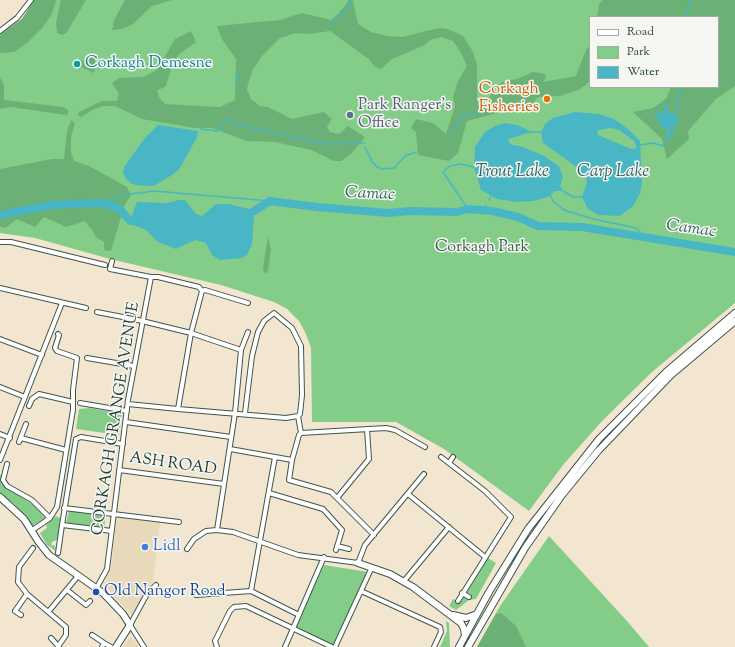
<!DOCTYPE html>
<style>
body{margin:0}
#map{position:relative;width:735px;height:647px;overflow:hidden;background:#f2e6d0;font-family:"Sorts Mill Goudy",serif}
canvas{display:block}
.legend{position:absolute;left:589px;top:16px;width:130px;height:72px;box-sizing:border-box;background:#f6f6f2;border:1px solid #a0aca6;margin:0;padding:5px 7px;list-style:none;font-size:12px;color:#1f3d34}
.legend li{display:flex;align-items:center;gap:8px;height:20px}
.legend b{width:20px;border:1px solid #a0aca6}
</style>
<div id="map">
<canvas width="735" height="647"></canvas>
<ul class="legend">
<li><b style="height:5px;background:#fff"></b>Road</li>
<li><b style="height:11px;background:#84cd89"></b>Park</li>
<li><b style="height:11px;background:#48b6c4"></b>Water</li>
</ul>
</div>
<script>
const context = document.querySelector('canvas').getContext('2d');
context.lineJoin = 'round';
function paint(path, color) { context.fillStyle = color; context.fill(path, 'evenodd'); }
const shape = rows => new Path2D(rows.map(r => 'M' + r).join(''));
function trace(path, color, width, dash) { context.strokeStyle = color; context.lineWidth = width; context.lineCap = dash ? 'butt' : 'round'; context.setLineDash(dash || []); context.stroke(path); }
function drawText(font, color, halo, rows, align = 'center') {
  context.font = font + ' "Sorts Mill Goudy",serif'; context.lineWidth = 3; context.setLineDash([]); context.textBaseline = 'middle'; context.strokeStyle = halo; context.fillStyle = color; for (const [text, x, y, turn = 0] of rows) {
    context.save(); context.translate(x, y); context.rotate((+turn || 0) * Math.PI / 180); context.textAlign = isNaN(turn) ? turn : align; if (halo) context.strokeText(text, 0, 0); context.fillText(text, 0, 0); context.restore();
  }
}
paint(shape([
 [117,516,160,523,153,582,145,593,132,616,104,585,111,568],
 [132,637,139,647,122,647,129,638]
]), '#e8d9ba');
paint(shape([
 [34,0,735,0,735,303,652,372,603,420,563,465,529,511,444,449,396,422,312,422,311,348,306,334,299,321,287,309,274,302,221,285,110,259,35,238,0,233,0,35,22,19],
 [590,17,718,17,718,87,590,87],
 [89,408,112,412,113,410,122,412,119,435,76,429,79,409],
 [0,475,2,475,0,481,5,487,37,507,45,518,32,526,14,504,0,495],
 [69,511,106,515,104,528,66,523],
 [56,516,60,518,58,539,55,541,53,541,51,545,55,546,56,551,47,545,40,533,47,528,46,525],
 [549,536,627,621,649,647,477,647,500,606],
 [488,558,496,563,476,599,469,600,456,610,449,606,453,599,459,602,464,597],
 [324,565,368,572,333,646,297,628,296,626],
 [446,621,449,623,450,647,440,647,447,631]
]), '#84cd89');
paint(shape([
 [34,0,56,0,52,14,42,28,27,43,14,52,0,53,0,35,22,19],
 [61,0,86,0,67,32,63,35,57,33,56,23],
 [125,0,172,0,152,6,133,24,121,29,112,30,114,20],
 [349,0,353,0,358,24,371,32,387,36,402,37,439,28,448,29,463,36,472,50,477,64,477,100,479,108,492,104,489,101,491,95,502,82,517,79,533,72,545,74,546,78,543,82,576,76,586,50,590,45,590,80,586,85,578,90,560,96,538,97,533,103,467,121,458,153,449,161,418,155,416,132,411,128,416,119,433,123,446,134,455,106,453,97,458,81,467,66,460,51,453,41,441,37,430,40,425,45,392,59,381,69,374,66,370,60,330,31,310,34,296,33,280,38,262,56,253,69,249,80,247,89,251,99,260,106,268,107,292,119,324,112,332,119,327,127,330,132,339,134,348,126,365,137,350,155,341,161,334,161,311,150,275,142,247,141,212,128,195,128,142,119,115,106,103,106,92,110,83,116,80,117,78,115,79,112,102,101,117,101,119,94,112,83,119,78,143,77,157,70,175,39,191,31,196,42,178,55,172,66,166,86,163,88,157,90,159,97,165,104,220,107,235,100,236,59,222,39,217,26,280,20,302,13,331,20,339,13],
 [603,0,735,0,735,86,716,99,688,131,689,139,667,159,662,139,633,112,653,108,666,99,671,87,718,87,718,17,597,17,599,4],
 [91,55,95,57,95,71,93,73,80,66,79,63],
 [0,77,4,85,4,100,63,107,68,110,68,114,65,115,11,107,0,109],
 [71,120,75,123,71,137,71,152,74,161,89,166,127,187,131,195,125,204,111,251,104,250,104,242,96,237,92,230,85,221,66,227,44,217,35,227,17,219,5,228,0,227,0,169,52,159,64,159,67,131],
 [268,237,271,250,268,271,266,274,263,270,264,260],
 [501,613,516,626,526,647,477,647,496,614]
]), '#6bb075');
paint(shape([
 [664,104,669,109,668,112,677,115,677,119,679,122,670,128,672,135,667,138,667,130,659,124,658,117,653,112,658,111,660,114,663,114,665,111,662,105],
 [575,112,599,114,614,119,628,129,640,141,642,184,640,193,633,206,620,216,599,215,588,209,582,197,587,182,586,177,574,165,543,143,541,132,546,123,553,118],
 [611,128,619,130,634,141,637,148,631,149,598,135,597,132,599,130],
 [505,123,517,125,530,131,530,132,509,139,508,141,512,145,520,146,542,155,559,166,563,177,560,186,563,191,555,191,548,197,533,201,517,202,497,199,481,190,474,167,475,147,485,132,495,126],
 [158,125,198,131,197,137,180,168,175,173,154,186,134,185,126,179,123,173,124,167,145,138],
 [179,200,185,200,196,214,202,216,216,204,229,204,253,210,263,205,264,206,259,209,254,215,252,244,247,255,241,258,220,260,212,255,206,243,195,240,176,249,158,242,146,230,136,226,130,221,137,202,167,203]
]), '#48b6c4');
trace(shape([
 [687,17,689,0],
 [329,24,346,10,352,0],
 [236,83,238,72],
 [675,115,680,87],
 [200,129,218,131,228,119,237,125,327,144,364,143],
 [451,132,463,115,477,113],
 [529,132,542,132],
 [640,145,654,143,662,146,672,135,674,125],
 [365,147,373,163,377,167,382,169,394,168,405,156,416,152],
 [563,191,573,197,583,197],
 [550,195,554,202,564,210,593,219,636,228,641,233,642,238],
 [489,200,491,196],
 [101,203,123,195,154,191,270,201],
 [468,209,443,172,450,166,460,164,474,167],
 [482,210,486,205],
 [734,252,735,254]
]), '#48b6c4', 1.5);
trace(shape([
 [254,211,270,201,317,207,388,213,410,211,457,212,468,209,492,211,518,217,538,226,582,227,735,252],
 [0,215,51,205,101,203,119,208,130,221,140,222]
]), '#48b6c4', 8);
const street = shape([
 [0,31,17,18,31,0],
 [0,242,11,242,105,265],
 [151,277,158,277,199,287,202,291,205,290,248,303],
 [0,288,86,308],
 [202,291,191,333,241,350],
 [97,312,138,320,191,333,178,409,128,404],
 [0,339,42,355],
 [87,358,134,366],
 [0,387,25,397],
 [80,403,127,411],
 [29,406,32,399,39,394,73,402],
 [178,409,286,418,298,416],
 [245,413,252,356,258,332,264,321,274,313,292,328,301,346,302,395,300,414,298,416],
 [298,416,301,433],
 [126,422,231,437],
 [301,433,299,435,292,460,289,480,331,492,374,535],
 [301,433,386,428,395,430,425,447],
 [0,434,10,438],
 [21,438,66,450],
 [19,442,26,424],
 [230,449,292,460],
 [441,457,485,491,511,517,458,601],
 [0,460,62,303],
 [449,463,453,457],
 [7,464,3,480,7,486,32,500,50,518],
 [119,470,224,484],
 [269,493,323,509,342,530,336,550],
 [408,494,485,557],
 [337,498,369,459,367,429],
 [64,508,179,522],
 [62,525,76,439,81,437,123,444],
 [217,530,235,413,241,350,248,332],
 [31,531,50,518,57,507,73,410,73,390,77,358,57,351,55,348,59,335,58,334],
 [337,546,349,549],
 [33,548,19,567,18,582,27,594,66,627,66,635,59,645],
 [187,549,194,539,206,531,217,530,233,532,298,555,358,563,365,545,424,474],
 [58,553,62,525,112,531],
 [404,581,449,527],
 [96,589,107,569,128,400,151,277,110,269,112,261],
 [67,590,86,605,90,601],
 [251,591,275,457],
 [361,591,440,627,441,632,434,647],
 [462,593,469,597],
 [196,595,251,591,299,615],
 [49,611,78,576],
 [21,615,15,611,27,594],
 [92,635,104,643],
 [51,638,59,647],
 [102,647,104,643,111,647],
 [144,647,130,625,147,594,156,585],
 [217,647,215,641,230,611,234,607,246,606,332,647],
 [285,647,324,557],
 [335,647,372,567]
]);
const secondary = shape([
 [0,497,24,519,38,541,49,555,103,593,123,614,130,625,116,647],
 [358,563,390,574,413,587,461,623,464,629,465,636],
 [453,615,466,618,477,614],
 [459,647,489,592,528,529,599,439,666,372,735,313],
 [468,647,525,548,562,495,598,451,671,375,735,321]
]);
trace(street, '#3f564b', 6);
trace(secondary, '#3f564b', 8);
trace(street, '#fff', 4);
trace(secondary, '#fff', 6);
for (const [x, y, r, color] of [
 [77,64,4,"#0f9aa8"],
 [547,99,4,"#e8710a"],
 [350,115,4,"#5c6f8a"],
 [145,547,4,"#3f7fe0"],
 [96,592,4,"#1a4fb4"]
]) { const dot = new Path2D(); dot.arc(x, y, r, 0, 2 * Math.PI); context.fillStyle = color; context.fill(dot); trace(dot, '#f6f6f2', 1.5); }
drawText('16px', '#0d838f', '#f6f6f2', [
 ["Corkagh Demesne",85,64]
], 'left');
drawText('16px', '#c56008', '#f6f6f2', [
 ["Corkagh",539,90],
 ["Fisheries",539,108]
], 'right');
drawText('16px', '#4e5e75', '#f6f6f2', [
 ["Park Ranger's",358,106],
 ["Office",358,124]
], 'left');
drawText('16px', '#386149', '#f6f6f2', [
 ["Corkagh Park",482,248]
]);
drawText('16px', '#1f3d34', '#f6f6f2', [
 ["CORKAGH GRANGE AVENUE",117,419,-81],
 ["ASH ROAD",173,465,8]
]);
drawText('16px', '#366cbe', '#f6f6f2', [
 ["Lidl",153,547]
], 'left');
drawText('16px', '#164399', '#f6f6f2', [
 ["Old Nangor Road",104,592]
], 'left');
drawText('italic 17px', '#2b615f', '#f6f6f2', [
 ["Trout Lake",512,173],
 ["Carp Lake",613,173],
 ["Camac",370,195,3],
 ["Camac",691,230,8]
]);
</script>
